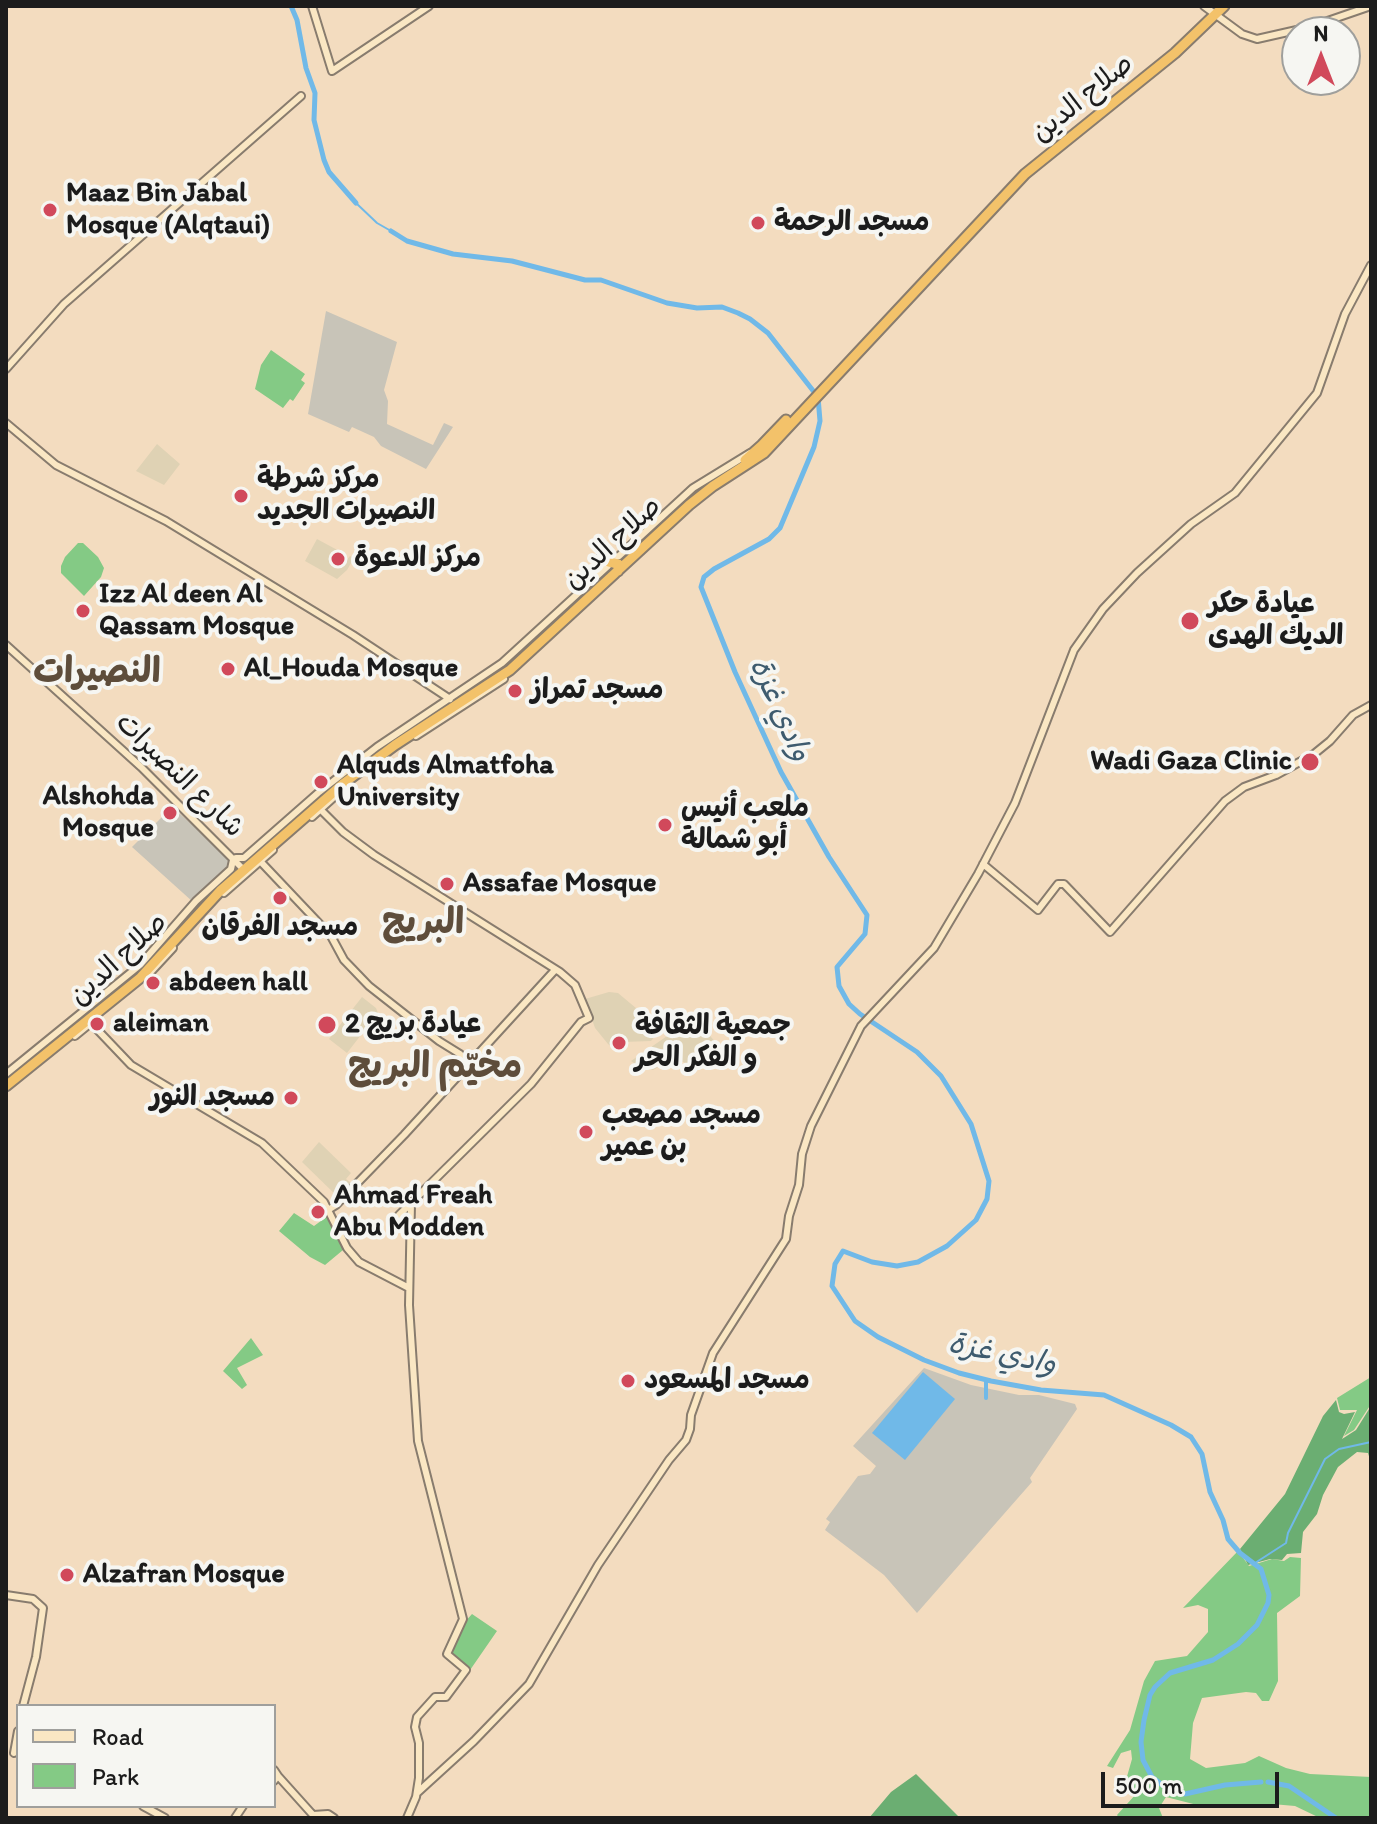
<!DOCTYPE html>
<meta charset="utf-8">
<style>
body{margin:0}
#map{position:relative;width:1377px;height:1824px;overflow:hidden;background:#f3dcbf;font-family:Itim,sans-serif}
canvas{display:block}
.frame{position:absolute;inset:0;border:8px solid #1c1c1c;pointer-events:none}
.legend{position:absolute;left:16px;top:1704px;width:260px;height:104px;box-sizing:border-box;background:#f6f6f2;border:2px solid #9f9f9c;margin:0;padding:10px 14px;list-style:none;font-size:24px;color:#1c1c1c}
.legend li{display:flex;align-items:center;gap:16px;height:40px}
.legend b{width:40px;border:2px solid #9f9f9c}
.north{position:absolute;left:1281px;top:16px;width:80px;height:80px;box-sizing:border-box;background:#f6f6f2;border:2px solid #9f9f9c;border-radius:50%;rotate:0deg;font-size:22px;font-weight:700;line-height:32px;text-align:center;color:#1c1c1c}
.north::after{content:'';display:block;margin:auto;width:28px;height:36px;background:#d1495b;clip-path:polygon(50% 0,100% 100%,50% 72%,0 100%)}
.scale{position:absolute;left:1101px;top:1772px;width:178px;height:36px;box-sizing:border-box;border:4px solid #1c1c1c;border-top:0;padding-left:10px;font-size:24px;line-height:28px;white-space:nowrap;color:#1c1c1c;-webkit-text-stroke:6px #f6f6f2;paint-order:stroke}
</style>
<div id="map">
<canvas width="1377" height="1824"></canvas>
<div class="frame"></div>
<ul class="legend">
<li><b style="height:10px;background:#fae7c3"></b>Road</li>
<li><b style="height:22px;background:#84ca85"></b>Park</li>
</ul>
<div class="north">N</div>
<div class="scale">500 m</div>
</div>
<script>
const context = document.querySelector('canvas').getContext('2d');
context.lineJoin = 'round';
function paint(path, color) { context.fillStyle = color; context.fill(path, 'evenodd'); }
const shape = rows => new Path2D(rows.map(r => 'M' + r).join(''));
function trace(path, color, width, dash) { context.strokeStyle = color; context.lineWidth = width; context.lineCap = dash ? 'butt' : 'round'; context.setLineDash(dash || []); context.stroke(path); }
function drawText(font, color, halo, rows, align = 'center') {
  context.font = font + ' Itim,"Playpen Sans Arabic",sans-serif'; context.lineWidth = 8; context.setLineDash([]); context.textBaseline = 'middle'; context.strokeStyle = halo; context.fillStyle = color; for (const [text, x, y, turn = 0] of rows) {
    context.save(); context.translate(x, y); context.rotate((+turn || 0) * Math.PI / 180); context.textAlign = isNaN(turn) ? turn : align; if (halo) context.strokeText(text, 0, 0); context.fillText(text, 0, 0); context.restore();
  }
}
paint(shape([
 [157,444,180,464,164,485,136,471],
 [317,539,341,552,345,562,350,556,354,558,347,570,337,579,305,561],
 [609,992,618,993,655,1024,655,1036,651,1041,623,1042,616,1050,608,1044,595,1028,585,999],
 [362,997,376,1008,378,1013,347,1053,329,1039],
 [700,1024,717,1044,691,1065,675,1059,669,1049,658,1056,662,1065,653,1070,641,1068,631,1061,670,1034],
 [319,1142,351,1173,346,1179,354,1185,340,1199,302,1162]
]), '#dfd2b4');
paint(shape([
 [326,311,397,342,384,390,388,401,387,424,433,445,444,423,453,427,426,469,381,446,374,437,352,427,349,432,308,414],
 [178,812,232,860,232,865,193,902,132,847,163,816,169,821],
 [924,1368,971,1385,1019,1395,1039,1395,1075,1404,1077,1409,1030,1478,1032,1482,917,1613,884,1575,825,1530,830,1522,826,1519,858,1476,870,1474,876,1466,853,1446]
]), '#c8c4b8');
paint(shape([
 [271,350,305,374,301,380,305,383,293,401,290,399,283,408,255,389,261,365],
 [78,543,83,543,98,557,104,568,101,577,84,596,61,573,61,566,65,557],
 [294,1213,314,1226,329,1215,343,1250,325,1265,310,1257,279,1231],
 [251,1338,263,1355,237,1368,247,1385,242,1389,223,1371],
 [1371,1377,1371,1404,1354,1430,1344,1436,1357,1410,1340,1410,1337,1398],
 [1238,1551,1249,1566,1272,1559,1284,1561,1290,1557,1301,1558,1300,1596,1277,1613,1278,1681,1269,1701,1262,1701,1256,1693,1246,1692,1202,1698,1193,1723,1190,1759,1206,1768,1245,1763,1259,1756,1286,1768,1310,1774,1371,1777,1371,1818,1320,1818,1295,1806,1272,1804,1205,1807,1166,1797,1159,1808,1163,1818,1119,1818,1117,1815,1136,1794,1126,1780,1132,1759,1131,1750,1121,1753,1113,1768,1107,1766,1130,1730,1144,1681,1155,1661,1187,1656,1208,1632,1208,1609,1198,1605,1183,1608],
 [472,1614,497,1631,468,1673,447,1653,463,1624]
]), '#84ca85');
paint(shape([
 [1336,1400,1339,1412,1344,1414,1355,1412,1342,1439,1356,1430,1371,1406,1371,1463,1368,1453,1357,1452,1338,1467,1323,1495,1317,1514,1303,1532,1301,1553,1287,1554,1282,1560,1270,1559,1248,1565,1240,1549,1285,1494,1323,1416],
 [916,1774,960,1818,869,1818,891,1792]
]), '#6bae72');
paint(shape([
 [923,1372,955,1399,905,1460,872,1433]
]), '#70b9e8');
trace(shape([
 [356,203,377,223,391,231],
 [1255,1563,1286,1543,1288,1533,1325,1459,1339,1449,1371,1442]
]), '#70b9e8', 2);
trace(shape([
 [986,1380,986,1398]
]), '#70b9e8', 4);
trace(shape([
 [291,6,297,20,306,68,315,93,314,120,324,160,329,172,356,203],
 [391,231,407,241,453,254,512,261,585,280,601,280,667,303,697,308,722,307,738,313,750,319,768,333,818,397,820,421,814,447,780,528,769,539,714,569,704,577,701,587,735,672,781,772,829,857,867,915,865,934,837,967,839,986,849,1004,860,1014,917,1052,941,1076,971,1124,989,1181,987,1199,976,1220,947,1246,918,1262,897,1266,872,1262,843,1251,835,1264,832,1286,855,1321,878,1337,924,1360,959,1373,991,1381,1041,1390,1104,1395,1171,1425,1191,1437,1202,1454,1210,1492,1223,1520,1228,1539,1240,1553,1261,1569,1269,1595,1268,1603,1257,1625,1238,1644,1213,1660,1170,1673,1155,1687,1150,1695,1144,1720,1141,1742,1143,1760,1152,1777,1165,1787,1185,1794,1225,1785,1261,1782],
 [1268,1782,1289,1786,1336,1818]
]), '#70b9e8', 5);
const secondary = shape([
 [312,6,332,71,429,6],
 [1204,6,1242,34,1257,39,1310,27,1371,6],
 [6,369,64,304,301,96],
 [6,423,56,465,166,521,353,635,450,699],
 [612,558,619,556,693,488,750,453],
 [6,645,141,767,244,870],
 [416,736,504,679],
 [318,807,343,832,374,855,560,972,575,985,589,1018,581,1022,531,1084,399,1215],
 [312,817,333,798],
 [236,858,244,858,318,793,377,747,502,663,608,566,608,559,601,554],
 [260,861,331,936,344,960,369,986,439,1041,460,1054,471,1065],
 [983,864,1038,910,1058,884,1064,884,1110,932,1225,801,1244,787,1276,775,1314,754,1330,741,1353,715,1371,705],
 [224,893,273,850],
 [148,975,173,948],
 [91,1023,131,1065,262,1143,324,1202,347,1248,359,1262,409,1288],
 [75,1036,97,1018],
 [6,1074,140,965,196,901,231,869,233,860],
 [328,1210,336,1205,404,1135,555,970],
 [6,1595,33,1599,43,1608,36,1657,23,1706],
 [14,1753,18,1731],
 [274,1770,278,1776,274,1781],
 [278,1776,313,1815,328,1814,334,1818],
 [417,1793,474,1741,529,1684,598,1565,669,1460,686,1440,690,1429,691,1415,713,1353,786,1239,789,1216,799,1185,802,1154,811,1126,861,1026,934,948,978,874,1015,803,1074,650,1103,609,1137,573,1191,524,1235,493,1317,393,1345,314,1371,265],
 [143,1806,165,1818],
 [235,1818,243,1806],
 [407,1818,416,1797,419,1778,419,1743,415,1727,417,1717,435,1697,446,1697,466,1670,447,1654,463,1619,418,1441,409,1305,411,1204]
]);
const highway = shape([
 [745,460,762,445,786,420],
 [609,562,618,564,618,571],
 [6,1086,140,978,220,891,344,783,395,745,510,670,689,505,713,486,764,453,1025,174,1175,53,1224,6]
]);
trace(secondary, '#887c6e', 10);
trace(highway, '#887c6e', 13);
trace(secondary, '#fae7c3', 6);
trace(highway, '#f3c26a', 9);
for (const [x, y, r, color] of [
 [50,210,8,"#d1495b"],
 [758,223,8,"#d1495b"],
 [241,496,8,"#d1495b"],
 [338,559,8,"#d1495b"],
 [83,611,8,"#d1495b"],
 [1190,621,10,"#d1495b"],
 [228,669,8,"#d1495b"],
 [515,691,8,"#d1495b"],
 [1310,762,10,"#d1495b"],
 [321,782,8,"#d1495b"],
 [170,813,8,"#d1495b"],
 [665,825,8,"#d1495b"],
 [447,884,8,"#d1495b"],
 [280,898,8,"#d1495b"],
 [153,983,8,"#d1495b"],
 [97,1024,8,"#d1495b"],
 [327,1025,10,"#d1495b"],
 [619,1043,8,"#d1495b"],
 [291,1098,8,"#d1495b"],
 [586,1132,8,"#d1495b"],
 [318,1212,8,"#d1495b"],
 [628,1381,8,"#d1495b"],
 [67,1575,8,"#d1495b"]
]) { const dot = new Path2D(); dot.arc(x, y, r, 0, 2 * Math.PI); context.fillStyle = color; context.fill(dot); trace(dot, '#f6f6f2', 3); }
drawText('28px', '#1c1c1c', '#f6f6f2', [
 ["صلاح الدين",1083,99,-39],
 ["صلاح الدين",613,544,-43],
 ["شارع النصيرات",179,776,44],
 ["صلاح الدين",119,960,-43]
]);
drawText('bold 28px', '#1c1c1c', '#f6f6f2', [
 ["Maaz Bin Jabal",66,194],
 ["Mosque (Alqtaui)",66,226],
 ["مسجد الرحمة",774,223],
 ["مركز شرطة",257,480],
 ["النصيرات الجديد",257,512],
 ["مركز الدعوة",354,559],
 ["Izz Al deen Al",99,595],
 ["Qassam Mosque",99,627],
 ["عيادة حكر",1208,605],
 ["الديك الهدى",1208,637],
 ["Al_Houda Mosque",244,669],
 ["مسجد تمراز",531,691],
 ["Wadi Gaza Clinic",1292,762,"right"],
 ["Alquds Almatfoha",337,766],
 ["University",337,798],
 ["Alshohda",154,797,"right"],
 ["Mosque",154,829,"right"],
 ["ملعب أنيس",681,809],
 ["أبو شمالة",681,841],
 ["Assafae Mosque",463,884],
 ["مسجد الفرقان",280,928,"center"],
 ["abdeen hall",169,983],
 ["aleiman",113,1024],
 ["عيادة بريج 2",345,1025],
 ["جمعية الثقافة",635,1027],
 ["و الفكر الحر",635,1059],
 ["مسجد النور",275,1098,"right"],
 ["مسجد مصعب",602,1116],
 ["بن عمير",602,1148],
 ["Ahmad Freah",334,1196],
 ["Abu Modden",334,1228],
 ["مسجد المسعود",644,1381],
 ["Alzafran Mosque",83,1575]
], 'left');
drawText('italic 30px', '#3e5b6e', '#f6f6f2', [
 ["وادي غزة",779,710,66],
 ["وادي غزة",1002,1355,12]
]);
drawText('bold 36px', '#5e4d3b', '#f6f6f2', [
 ["النصيرات",97,673],
 ["البريج",423,924],
 ["مخيّم البريج",435,1068]
]);
</script>
